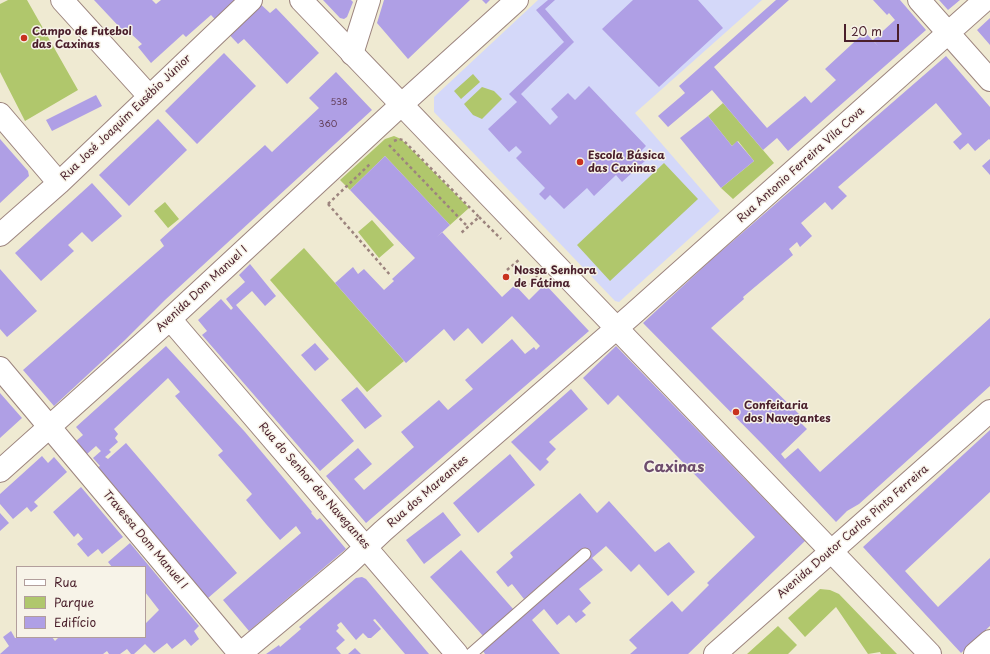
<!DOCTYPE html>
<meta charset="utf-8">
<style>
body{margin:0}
#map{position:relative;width:990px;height:654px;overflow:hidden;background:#efead2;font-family:"Playpen Sans",sans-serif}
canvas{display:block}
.legend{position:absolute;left:16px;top:566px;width:130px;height:72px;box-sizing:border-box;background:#f7f3e8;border:1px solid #b29e9c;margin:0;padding:5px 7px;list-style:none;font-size:12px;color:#4a1f2b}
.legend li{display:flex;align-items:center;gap:8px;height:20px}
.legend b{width:20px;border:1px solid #b29e9c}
.scale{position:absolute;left:844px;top:24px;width:55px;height:18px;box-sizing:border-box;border:2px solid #4a1f2b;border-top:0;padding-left:5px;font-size:12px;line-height:14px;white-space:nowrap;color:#4a1f2b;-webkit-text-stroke:3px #f7f3e8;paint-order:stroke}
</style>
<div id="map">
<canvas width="990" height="654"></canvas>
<ul class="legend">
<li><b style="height:5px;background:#fff"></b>Rua</li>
<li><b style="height:11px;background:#b0c76c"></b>Parque</li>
<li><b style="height:11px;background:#af9fe5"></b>Edifício</li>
</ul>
<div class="scale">20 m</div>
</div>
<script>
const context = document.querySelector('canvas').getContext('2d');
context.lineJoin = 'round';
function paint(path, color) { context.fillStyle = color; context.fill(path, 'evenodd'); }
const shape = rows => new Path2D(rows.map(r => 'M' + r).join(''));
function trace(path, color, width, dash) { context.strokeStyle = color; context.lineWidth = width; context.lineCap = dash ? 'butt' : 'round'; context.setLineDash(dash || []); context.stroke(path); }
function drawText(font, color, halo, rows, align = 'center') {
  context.font = font + ' "Playpen Sans",sans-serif'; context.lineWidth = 3; context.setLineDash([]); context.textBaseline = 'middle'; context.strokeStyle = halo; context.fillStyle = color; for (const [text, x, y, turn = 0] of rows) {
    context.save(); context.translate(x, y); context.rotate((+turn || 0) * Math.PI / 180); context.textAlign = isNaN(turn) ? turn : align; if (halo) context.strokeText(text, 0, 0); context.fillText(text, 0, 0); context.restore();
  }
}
paint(shape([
 [538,0,762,0,635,113,720,211,619,302,615,301,434,112,434,97]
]), '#d4d8f9');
paint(shape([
 [8,0,27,0,78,90,25,121,0,72,0,4],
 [473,74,480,82,461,99,454,91],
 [482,87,494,91,502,99,482,119,473,115,464,104],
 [723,103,774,163,733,199,721,188,754,161,738,141,732,146,708,116],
 [394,136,401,139,469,208,450,225,385,156,350,190,340,180,385,139],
 [664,163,698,199,610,281,577,245],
 [165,202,179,219,168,228,154,211],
 [372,220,394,245,379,258,358,232],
 [304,248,404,361,367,392,270,280],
 [820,589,830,590,839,594,897,654,881,654,880,652,868,654,836,607,805,637,788,618],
 [778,626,797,645,788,654,747,654]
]), '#b0c76c');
paint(shape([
 [94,0,152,0,156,4,161,0,256,0,270,13,276,8,319,53,287,84,244,39,238,44,211,15,186,37,183,34,151,63,138,47,142,44,128,31,125,33],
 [323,0,351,0,353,2,347,17,344,19,340,18],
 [384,0,470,0,408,59,377,23],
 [482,0,490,0,486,4],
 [548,0,555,0,545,9,574,42,521,94,550,125,558,117,551,109,568,93,575,100,589,86,646,146,639,153,646,160,622,182,616,175,594,196,587,188,564,209,550,195,545,200,539,194,545,188,516,158,522,152,516,146,509,152,488,129,517,102,509,94,564,42,536,10],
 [633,0,698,0,723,28,659,87,602,29],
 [776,0,789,0,714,67,767,128,805,96,811,103,836,80,825,69,865,32,878,46,873,40,895,20,889,13,887,15,873,0,900,0,926,30,788,151,777,138,763,150,712,90,668,127,658,116,685,93,679,86],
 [939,0,960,0,948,10],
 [990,18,990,45,977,30],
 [224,53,256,86,197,144,165,111],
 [946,56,990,107,990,140,989,139,975,151,968,143,960,150,953,142,962,134,936,103,838,187,847,196,832,210,825,202,801,223,812,236,800,247,797,242,789,249,793,255,743,297,744,299,711,328,801,416,796,418,807,429,781,454,785,459,798,448,820,472,990,318,990,386,859,504,847,511,836,522,765,447,643,323,711,260],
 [336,72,372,110,165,300,125,340,54,406,23,370,164,246,160,240,265,145,272,152,319,108,309,98],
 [96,95,102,106,52,131,46,120],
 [708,116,732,146,737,141,754,161,721,188,680,138],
 [158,119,187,150,129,206,99,175],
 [0,139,28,171,29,176,0,203],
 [385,156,450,225,437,237,442,232,502,297,515,285,529,300,545,284,589,331,366,523,326,476,358,448,372,464,354,479,364,490,414,447,401,432,439,400,448,410,473,389,465,380,512,339,525,354,534,347,536,350,540,346,512,316,482,344,468,328,454,341,444,329,406,363,335,283,353,267,358,274,364,269,384,290,394,281,392,279,415,258,350,190],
 [990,159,990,175,982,166],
 [92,183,122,216,92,242,82,232,68,245,74,251,41,281,15,253],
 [250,264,276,296,265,306,252,291,236,305,354,441,320,471,202,335,207,331,198,320,221,299,231,310,233,308,226,299,245,282,239,275],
 [0,269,37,311,7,337,0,329],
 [315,343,329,359,315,371,301,355],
 [166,346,245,432,312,512,311,513,317,520,320,518,346,549,249,631,223,600,301,533,296,526,280,540,266,524,246,500,252,494,218,455,223,451,175,396,180,392,168,378,114,429,118,434,115,438,118,442,109,450,111,452,105,457,108,459,126,443,237,573,208,598,98,467,100,466,93,458,101,451,96,446,87,454,76,441,83,435,76,427],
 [616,346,805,541,688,654,630,654,637,648,629,640,672,601,682,612,709,585,707,583,755,537,618,395,608,405,583,378],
 [357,387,382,416,365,429,341,400],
 [571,389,588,409,549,442,556,449,546,459,549,462,540,471,511,442],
 [0,393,22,418,0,438],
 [990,430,990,492,905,571,938,607,990,558,990,626,961,653,863,547],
 [510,454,535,485,478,533,453,503],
 [42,456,48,463,54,457,67,472,34,502,38,506,31,512,27,507,13,519,0,504,0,494],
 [81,487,123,537,102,554,98,549,88,557,77,544,83,539,78,533,74,537,53,512],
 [580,493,597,513,609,501,655,552,669,542,695,572,668,596,639,564,631,572,606,546,592,558,603,570,579,589,591,603,582,611,586,615,576,623,569,615,557,625,544,609,532,620,560,654,485,654,483,651,538,602,583,549,524,599,512,584,508,587,496,572,513,557,510,553],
 [443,512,461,535,424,564,406,540],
 [0,513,9,523,0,531],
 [130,543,199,626,194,631,199,639,191,646,185,639,172,649,167,643,154,653,145,644,134,654,131,654,127,649,120,654,109,654,107,651,103,654,0,654,9,646,3,637,11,631,15,638,52,637,55,641,59,637,145,637,145,624,159,610,145,592,145,567,112,567,108,562],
 [461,550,514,610,484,637,430,577],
 [362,577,366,579,429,654,405,654,375,619,373,620,381,629,371,638,368,638,363,633,356,640,341,622,337,625,339,628,336,631,345,640,336,648,341,654,266,654,279,645,280,647,301,629,299,627,356,578],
 [355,648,361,654,348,654]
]), '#af9fe5');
const service = shape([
 [471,654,585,554]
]);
const minor = shape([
 [62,0,149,96],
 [919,0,990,80],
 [352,54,369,0],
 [0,114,59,183],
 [0,235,59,183,251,0],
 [170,319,457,654],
 [0,368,240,654,349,563,383,531,633,314,985,0],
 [0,471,170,319,401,105],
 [715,654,990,411],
 [975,654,990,641]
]);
const tertiary = shape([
 [401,105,517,0]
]);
const secondary = shape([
 [301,0,930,654]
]);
trace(service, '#9c847e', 13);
trace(minor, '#9c847e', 24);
trace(tertiary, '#9c847e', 24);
trace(secondary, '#9c847e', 24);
trace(shape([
 [394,141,399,139,403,140,479,217,460,234],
 [389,145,468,227],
 [328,204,370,164],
 [328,204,391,276],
 [479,217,501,239],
 [507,270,520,259],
 [530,285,538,278,536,276]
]), '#9c847e', 2.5, [3, 3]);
trace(service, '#fff', 11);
trace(minor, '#fff', 22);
trace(tertiary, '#fff', 22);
trace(secondary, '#fff', 22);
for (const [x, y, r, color] of [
 [24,38,4,"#c8321e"],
 [580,162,4,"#c8321e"],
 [506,277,4,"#c8321e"],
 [736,412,4,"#c8321e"]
]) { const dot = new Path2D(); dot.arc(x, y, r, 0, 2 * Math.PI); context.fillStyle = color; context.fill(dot); trace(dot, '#f7f3e8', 1.5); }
drawText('9px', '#633f5a', null, [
 ["538",339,103],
 ["360",328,125]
]);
drawText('bold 11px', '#4a1f2b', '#f7f3e8', [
 ["Campo de Futebol",32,32],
 ["das Caxinas",32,45],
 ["Escola Básica",588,156],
 ["das Caxinas",588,169],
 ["Nossa Senhora",514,271],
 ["de Fátima",514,284],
 ["Confeitaria",744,406],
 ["dos Navegantes",744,419]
], 'left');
drawText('11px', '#4a1f2b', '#f7f3e8', [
 ["Rua José Joaquim Eusébio Júnior",126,118,-44],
 ["Rua Antonio Ferreira Vila Cova",801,165,-42],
 ["Avenida Dom Manuel I",202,289,-43],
 ["Rua do Senhor dos Navegantes",314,486,49],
 ["Rua dos Mareantes",428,492,-41],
 ["Avenida Doutor Carlos Pinto Ferreira",853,532,-41],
 ["Travessa Dom Manuel I",145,540,50]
]);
drawText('bold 15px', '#6d4c6c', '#f7f3e8', [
 ["Caxinas",674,468]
]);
</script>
